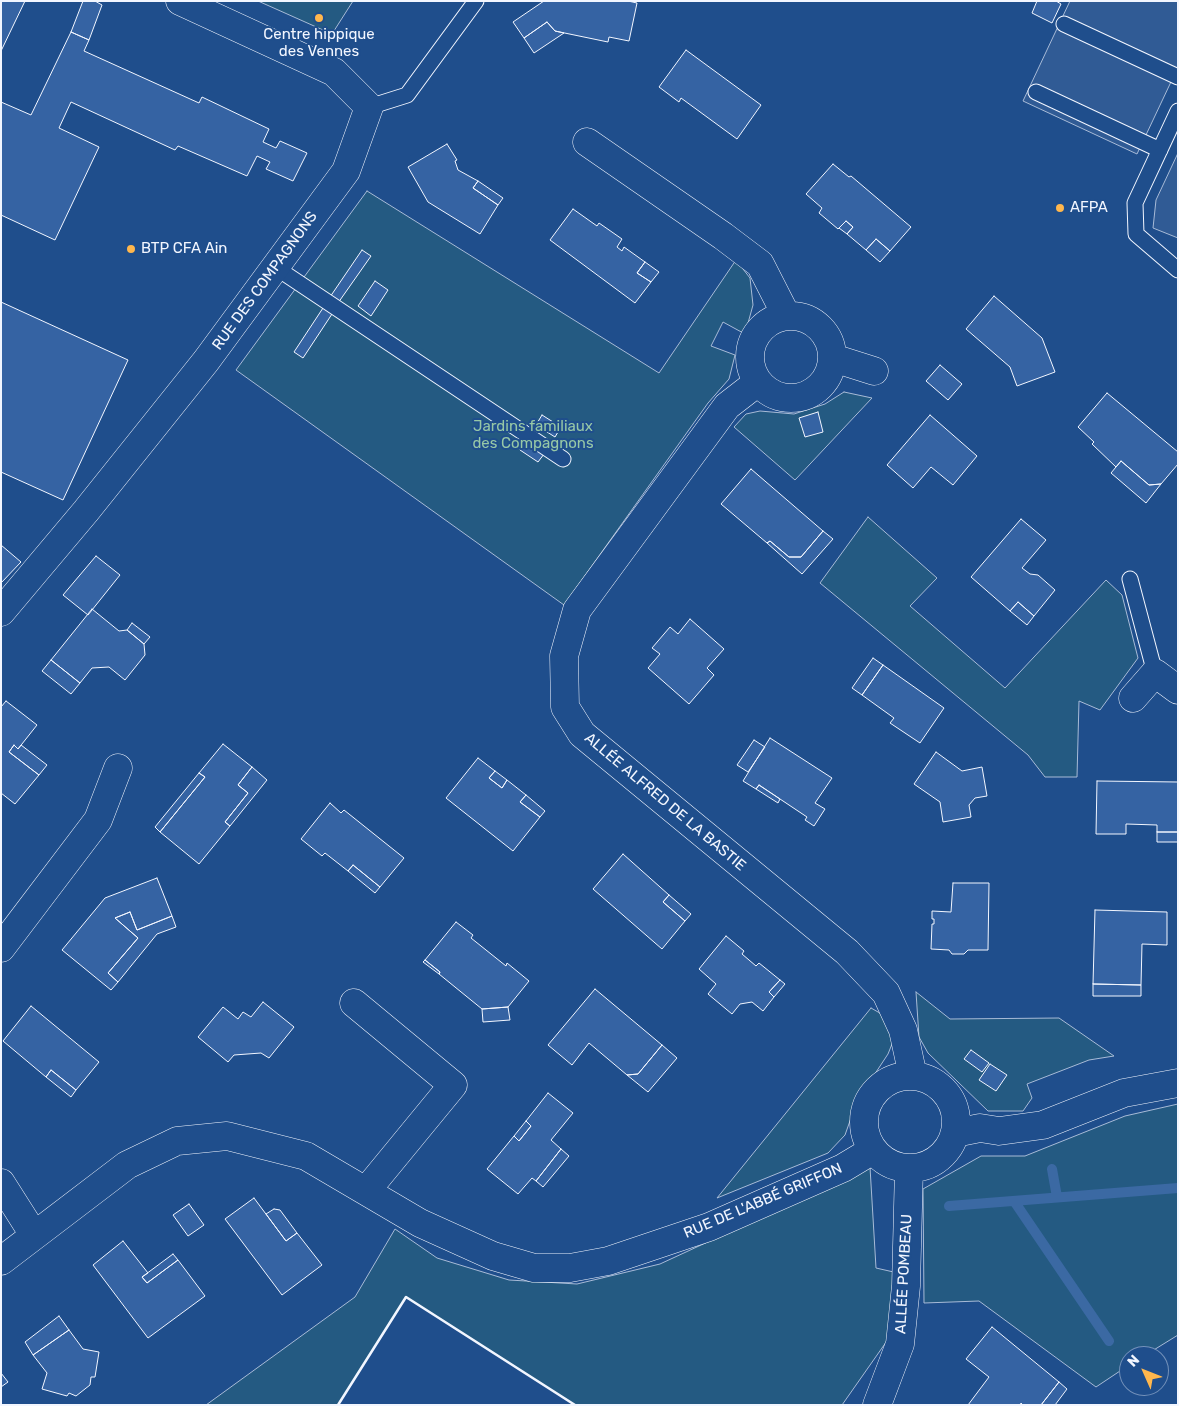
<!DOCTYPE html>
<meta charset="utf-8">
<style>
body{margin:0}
#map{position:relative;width:1179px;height:1406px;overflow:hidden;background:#1f4e8c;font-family:Rubik,sans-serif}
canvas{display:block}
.frame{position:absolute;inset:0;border:2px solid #f2f6ff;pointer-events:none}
.north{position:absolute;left:1119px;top:1346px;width:50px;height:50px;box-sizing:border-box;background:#1f4e8c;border:1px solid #7391ba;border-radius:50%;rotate:314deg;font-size:14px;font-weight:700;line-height:20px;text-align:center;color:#f2f6ff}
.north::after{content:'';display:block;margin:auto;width:18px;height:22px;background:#ffb74d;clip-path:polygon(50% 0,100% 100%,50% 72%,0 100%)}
</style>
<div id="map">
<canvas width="1179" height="1406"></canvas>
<div class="frame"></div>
<div class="north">N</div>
</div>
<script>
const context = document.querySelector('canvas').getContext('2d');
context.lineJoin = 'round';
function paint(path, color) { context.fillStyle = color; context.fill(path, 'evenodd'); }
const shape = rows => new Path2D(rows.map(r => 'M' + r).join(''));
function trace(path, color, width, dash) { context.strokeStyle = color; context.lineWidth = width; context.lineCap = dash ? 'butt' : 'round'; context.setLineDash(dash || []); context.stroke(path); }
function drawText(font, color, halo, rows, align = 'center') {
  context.font = font + ' Rubik,sans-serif'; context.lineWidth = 4; context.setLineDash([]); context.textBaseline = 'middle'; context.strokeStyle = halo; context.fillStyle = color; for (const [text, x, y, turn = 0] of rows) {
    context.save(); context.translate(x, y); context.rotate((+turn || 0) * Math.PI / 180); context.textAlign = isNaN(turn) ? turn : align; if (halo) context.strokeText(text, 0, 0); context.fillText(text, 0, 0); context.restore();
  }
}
const green = shape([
 [258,1,353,1,332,34,258,1],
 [367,191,659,373,736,260,750,278,753,305,745,334,723,322,711,346,735,355,729,379,708,403,564,605,236,370,367,191],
 [844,392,872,398,795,480,734,427,746,414,760,411,794,414,825,404,844,392],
 [868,517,937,578,910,606,1005,688,1106,580,1122,595,1138,658,1100,710,1079,701,1077,777,1045,777,1028,755,820,583,868,517],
 [916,992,950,1019,1059,1018,1114,1056,1089,1060,1027,1084,1032,1098,1023,1111,988,1111,928,1053,919,1037,916,992],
 [871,1008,885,1016,896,1034,888,1054,857,1101,845,1135,828,1153,717,1198,871,1008],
 [1178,1104,1178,1335,1144,1356,1129,1356,1129,1365,1096,1387,979,1301,924,1303,923,1189,981,1156,1025,1156,1125,1116,1178,1104],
 [870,1167,876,1268,898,1273,896,1328,842,1405,575,1405,406,1297,338,1405,206,1405,355,1297,395,1229,437,1258,509,1280,577,1284,660,1264,870,1167]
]);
paint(green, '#245a82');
trace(green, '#a8bbd7', 1);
const parking = shape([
 [1070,1,1178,1,1178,67,1137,154,1023,101,1070,1],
 [1178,153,1178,238,1153,228,1156,200,1178,153]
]);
paint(parking, '#305b95');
trace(parking, '#a8bbd7', 1);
trace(shape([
 [1052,1169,1057,1197],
 [1014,1201,1109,1341],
 [949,1206,1178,1188]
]), '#3b69a3', 10);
const building = shape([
 [1,1,25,1,1,51,1,1],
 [83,1,95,1,102,5,89,40,71,32,83,1],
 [544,1,628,1,637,3,629,41,609,37,608,42,555,31,547,22,524,38,513,22,544,1],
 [1037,1,1056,1,1061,4,1052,23,1032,13,1037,1],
 [547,22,555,31,564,33,534,53,524,38,547,22],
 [71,32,89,40,84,51,199,103,202,97,269,129,263,142,276,148,280,141,307,153,293,181,266,169,270,162,257,156,247,176,178,146,175,150,71,102,59,128,99,147,55,240,1,215,1,102,31,115,71,32],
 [686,50,761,105,737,139,681,98,679,102,659,87,686,50],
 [447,144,457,160,455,161,458,170,478,181,473,188,498,205,480,234,428,202,408,167,447,144],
 [833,164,849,177,851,176,911,227,890,251,876,239,866,250,847,234,853,227,846,221,838,229,819,213,822,208,806,194,833,164],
 [478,181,503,198,498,205,473,188,478,181],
 [573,209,597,226,599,223,622,239,617,247,622,251,624,247,645,262,637,273,651,282,635,303,550,240,573,209],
 [846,221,853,227,847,234,839,228,846,221],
 [876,239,890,251,880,262,866,250,876,239],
 [362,250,371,256,338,303,330,297,362,250],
 [645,262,659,272,651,282,637,273,645,262],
 [375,281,388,290,371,316,358,306,375,281],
 [994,296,1042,338,1055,372,1017,386,1010,367,966,329,994,296],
 [1,302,128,360,63,500,1,472,1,302],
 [323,308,332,314,303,358,294,352,323,308],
 [940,365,962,384,948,400,926,381,940,365],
 [1107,393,1178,452,1178,464,1161,484,1149,485,1121,461,1116,467,1092,444,1094,442,1078,427,1107,393],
 [818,412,823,432,805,437,799,418,818,412],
 [542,415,561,427,555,437,536,425,542,415],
 [930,415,977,456,953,485,931,467,913,488,887,465,930,415],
 [525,441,544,454,538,462,520,450,525,441],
 [1121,461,1149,485,1161,484,1146,503,1111,473,1121,461],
 [751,469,823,531,801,557,789,557,770,541,767,543,721,504,751,469],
 [1021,519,1046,540,1022,568,1030,574,1038,575,1055,590,1034,616,1018,602,1010,611,971,577,1021,519],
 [823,531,833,539,802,574,767,543,770,541,789,557,801,557,823,531],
 [1,545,21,562,1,583,1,545],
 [96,556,120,575,88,615,63,595,96,556],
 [1018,602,1034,616,1027,625,1010,611,1018,602],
 [92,609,119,631,127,630,144,644,145,655,125,680,109,667,92,668,80,683,51,660,92,609],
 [690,619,724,649,707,668,714,675,689,704,648,668,660,654,652,648,670,627,678,634,690,619],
 [132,623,150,637,144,644,127,630,132,623],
 [873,658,883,665,862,695,852,688,873,658],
 [51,660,80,683,71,694,42,671,51,660],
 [883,665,944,708,920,743,890,723,894,718,862,695,883,665],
 [6,701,37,725,18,749,14,745,9,752,39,775,15,804,1,793,1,707,6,701],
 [770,738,832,778,815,803,825,809,814,826,805,820,807,817,759,785,756,789,743,781,770,738],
 [754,740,765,747,748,772,737,765,754,740],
 [223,744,252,767,238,785,248,793,225,822,230,826,199,864,160,832,205,777,199,773,223,744],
 [14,745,18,749,21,745,47,765,39,775,9,752,14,745],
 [936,752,962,771,982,767,987,796,975,798,969,805,971,817,943,822,940,802,914,784,936,752],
 [478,758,495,771,489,778,502,788,507,780,526,795,520,802,540,817,513,851,446,798,478,758],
 [252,767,267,780,230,826,225,822,248,793,238,785,252,767],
 [495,771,507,780,502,788,489,778,495,771],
 [199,773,205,777,160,832,155,827,199,773],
 [1097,781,1178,782,1178,832,1157,832,1157,825,1126,824,1126,834,1096,834,1097,781],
 [759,785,780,799,778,803,756,789,759,785],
 [526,795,545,811,540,817,520,802,526,795],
 [330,803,341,813,344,810,404,858,380,887,353,865,348,871,325,853,322,856,301,839,330,803],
 [1157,832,1178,832,1178,842,1157,842,1157,832],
 [623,854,669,895,663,902,685,921,662,949,593,889,623,854],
 [353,865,380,887,375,893,348,871,353,865],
 [157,878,172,916,137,930,130,912,115,918,138,938,108,973,118,982,111,990,62,950,105,898,157,878],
 [953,883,989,883,988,950,968,950,964,954,952,954,949,950,931,949,932,924,934,924,934,919,932,919,932,911,951,912,953,883],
 [669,895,691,914,685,921,663,902,669,895],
 [1095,910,1167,912,1167,945,1142,944,1141,985,1093,984,1095,910],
 [130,912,137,930,172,916,176,927,157,934,118,982,108,973,138,938,115,918,130,912],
 [456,922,473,935,471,938,506,966,507,963,529,981,508,1007,482,1009,439,974,440,972,425,960,456,922],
 [726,936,744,951,742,954,756,966,759,963,780,980,769,992,774,997,763,1011,752,1002,740,1004,732,1014,708,994,716,984,699,969,726,936],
 [425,960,440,972,439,974,423,962,425,960],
 [780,980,785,984,774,997,769,992,780,980],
 [1093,984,1141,985,1141,996,1093,996,1093,984],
 [595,989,662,1045,638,1074,627,1075,589,1043,572,1065,548,1045,595,989],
 [263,1002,294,1027,269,1058,261,1053,234,1055,228,1062,198,1037,223,1007,238,1019,243,1012,251,1017,263,1002],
 [31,1006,99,1062,76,1090,51,1070,46,1077,3,1041,31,1006],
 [508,1007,510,1020,483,1022,482,1009,508,1007],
 [662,1045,677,1058,648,1092,627,1075,638,1074,662,1045],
 [971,1050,989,1063,982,1072,964,1059,971,1050],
 [990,1064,1007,1075,996,1091,979,1080,990,1064],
 [51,1070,76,1090,71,1097,46,1077,51,1070],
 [548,1093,573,1113,551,1140,561,1149,536,1181,532,1178,518,1194,487,1169,514,1136,519,1141,531,1126,526,1121,548,1093],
 [526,1121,531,1126,519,1141,514,1136,526,1121],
 [561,1149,569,1156,543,1187,536,1181,561,1149],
 [254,1198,286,1241,297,1233,322,1265,282,1295,225,1219,254,1198],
 [189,1204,204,1225,188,1236,173,1215,189,1204],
 [274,1209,280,1210,297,1233,286,1241,266,1214,274,1209],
 [123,1241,148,1273,142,1277,147,1283,178,1260,205,1296,148,1338,93,1265,123,1241],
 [173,1254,178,1260,147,1283,142,1277,173,1254],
 [59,1316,69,1330,33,1355,25,1342,59,1316],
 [992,1327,1059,1382,1041,1405,1023,1405,1021,1403,1020,1405,968,1405,989,1377,966,1359,992,1327],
 [69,1330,83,1349,99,1352,95,1377,91,1377,90,1385,76,1396,69,1393,67,1396,42,1389,47,1373,33,1355,69,1330],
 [1,1373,8,1382,1,1387,1,1373],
 [1059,1382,1067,1389,1055,1405,1041,1405,1059,1382]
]);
paint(building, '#3563a3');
trace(building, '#f2f6ff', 1);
const lane = shape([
 [1064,24,1178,77],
 [1036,92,1160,150],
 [369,107,407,95,476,1],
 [1178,111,1135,203,1136,234,1178,270],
 [275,267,563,459],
 [1130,579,1155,673]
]);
const street = shape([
 [587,142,723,236,760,264,786,315],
 '750 357a41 41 0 1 1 82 0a41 41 0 1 1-82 0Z',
 [833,358,874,371],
 [758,382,727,406,577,610,564,656,565,707,582,734,847,952,886,993,903,1030,913,1076],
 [1,612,86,511,206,361,346,171,369,107,334,72,180,1],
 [1133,698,1155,673,1178,690],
 [1,948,98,820,118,768],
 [354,1003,453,1085,366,1191],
 '864 1122a46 46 0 1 1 92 0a46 46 0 1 1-92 0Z',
 [955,1133,980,1128,999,1131,1043,1125,1124,1093,1178,1083],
 [1,1183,34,1235],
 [1,1261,127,1165,177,1141,227,1136,306,1156,420,1223,493,1256,534,1268,570,1268,608,1261,709,1227,843,1168,873,1150],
 [877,1405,900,1344,906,1286,909,1168]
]);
trace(lane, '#f2f6ff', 17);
trace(street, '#f2f6ff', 29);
trace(lane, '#1f4e8c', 15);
trace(street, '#1f4e8c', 28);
trace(shape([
 [338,1405,406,1297,575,1405]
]), '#f2f6ff', 2.5);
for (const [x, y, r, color] of [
 [319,18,5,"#ffb74d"],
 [1060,208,5,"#ffb74d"],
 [131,249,5,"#ffb74d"]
]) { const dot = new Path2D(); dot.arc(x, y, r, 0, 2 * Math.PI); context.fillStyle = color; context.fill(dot); trace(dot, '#1f4e8c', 2); }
drawText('15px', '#f2f6ff', '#1f4e8c', [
 ["Centre hippique",319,35,"center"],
 ["des Vennes",319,52,"center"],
 ["AFPA",1070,208],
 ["BTP CFA Ain",141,249]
], 'left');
drawText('15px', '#f2f6ff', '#1f4e8c', [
 ["RUE DES COMPAGNONS",265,281,-54],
 ["ALLÉE ALFRED DE LA BASTIE",665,802,40],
 ["RUE DE L'ABBÉ GRIFFON",763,1201,-23],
 ["ALLÉE POMBEAU",904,1274,-87]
]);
drawText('15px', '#97c8a6', '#1f4e8c', [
 ["Jardins familiaux",533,427],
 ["des Compagnons",533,444]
]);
</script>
